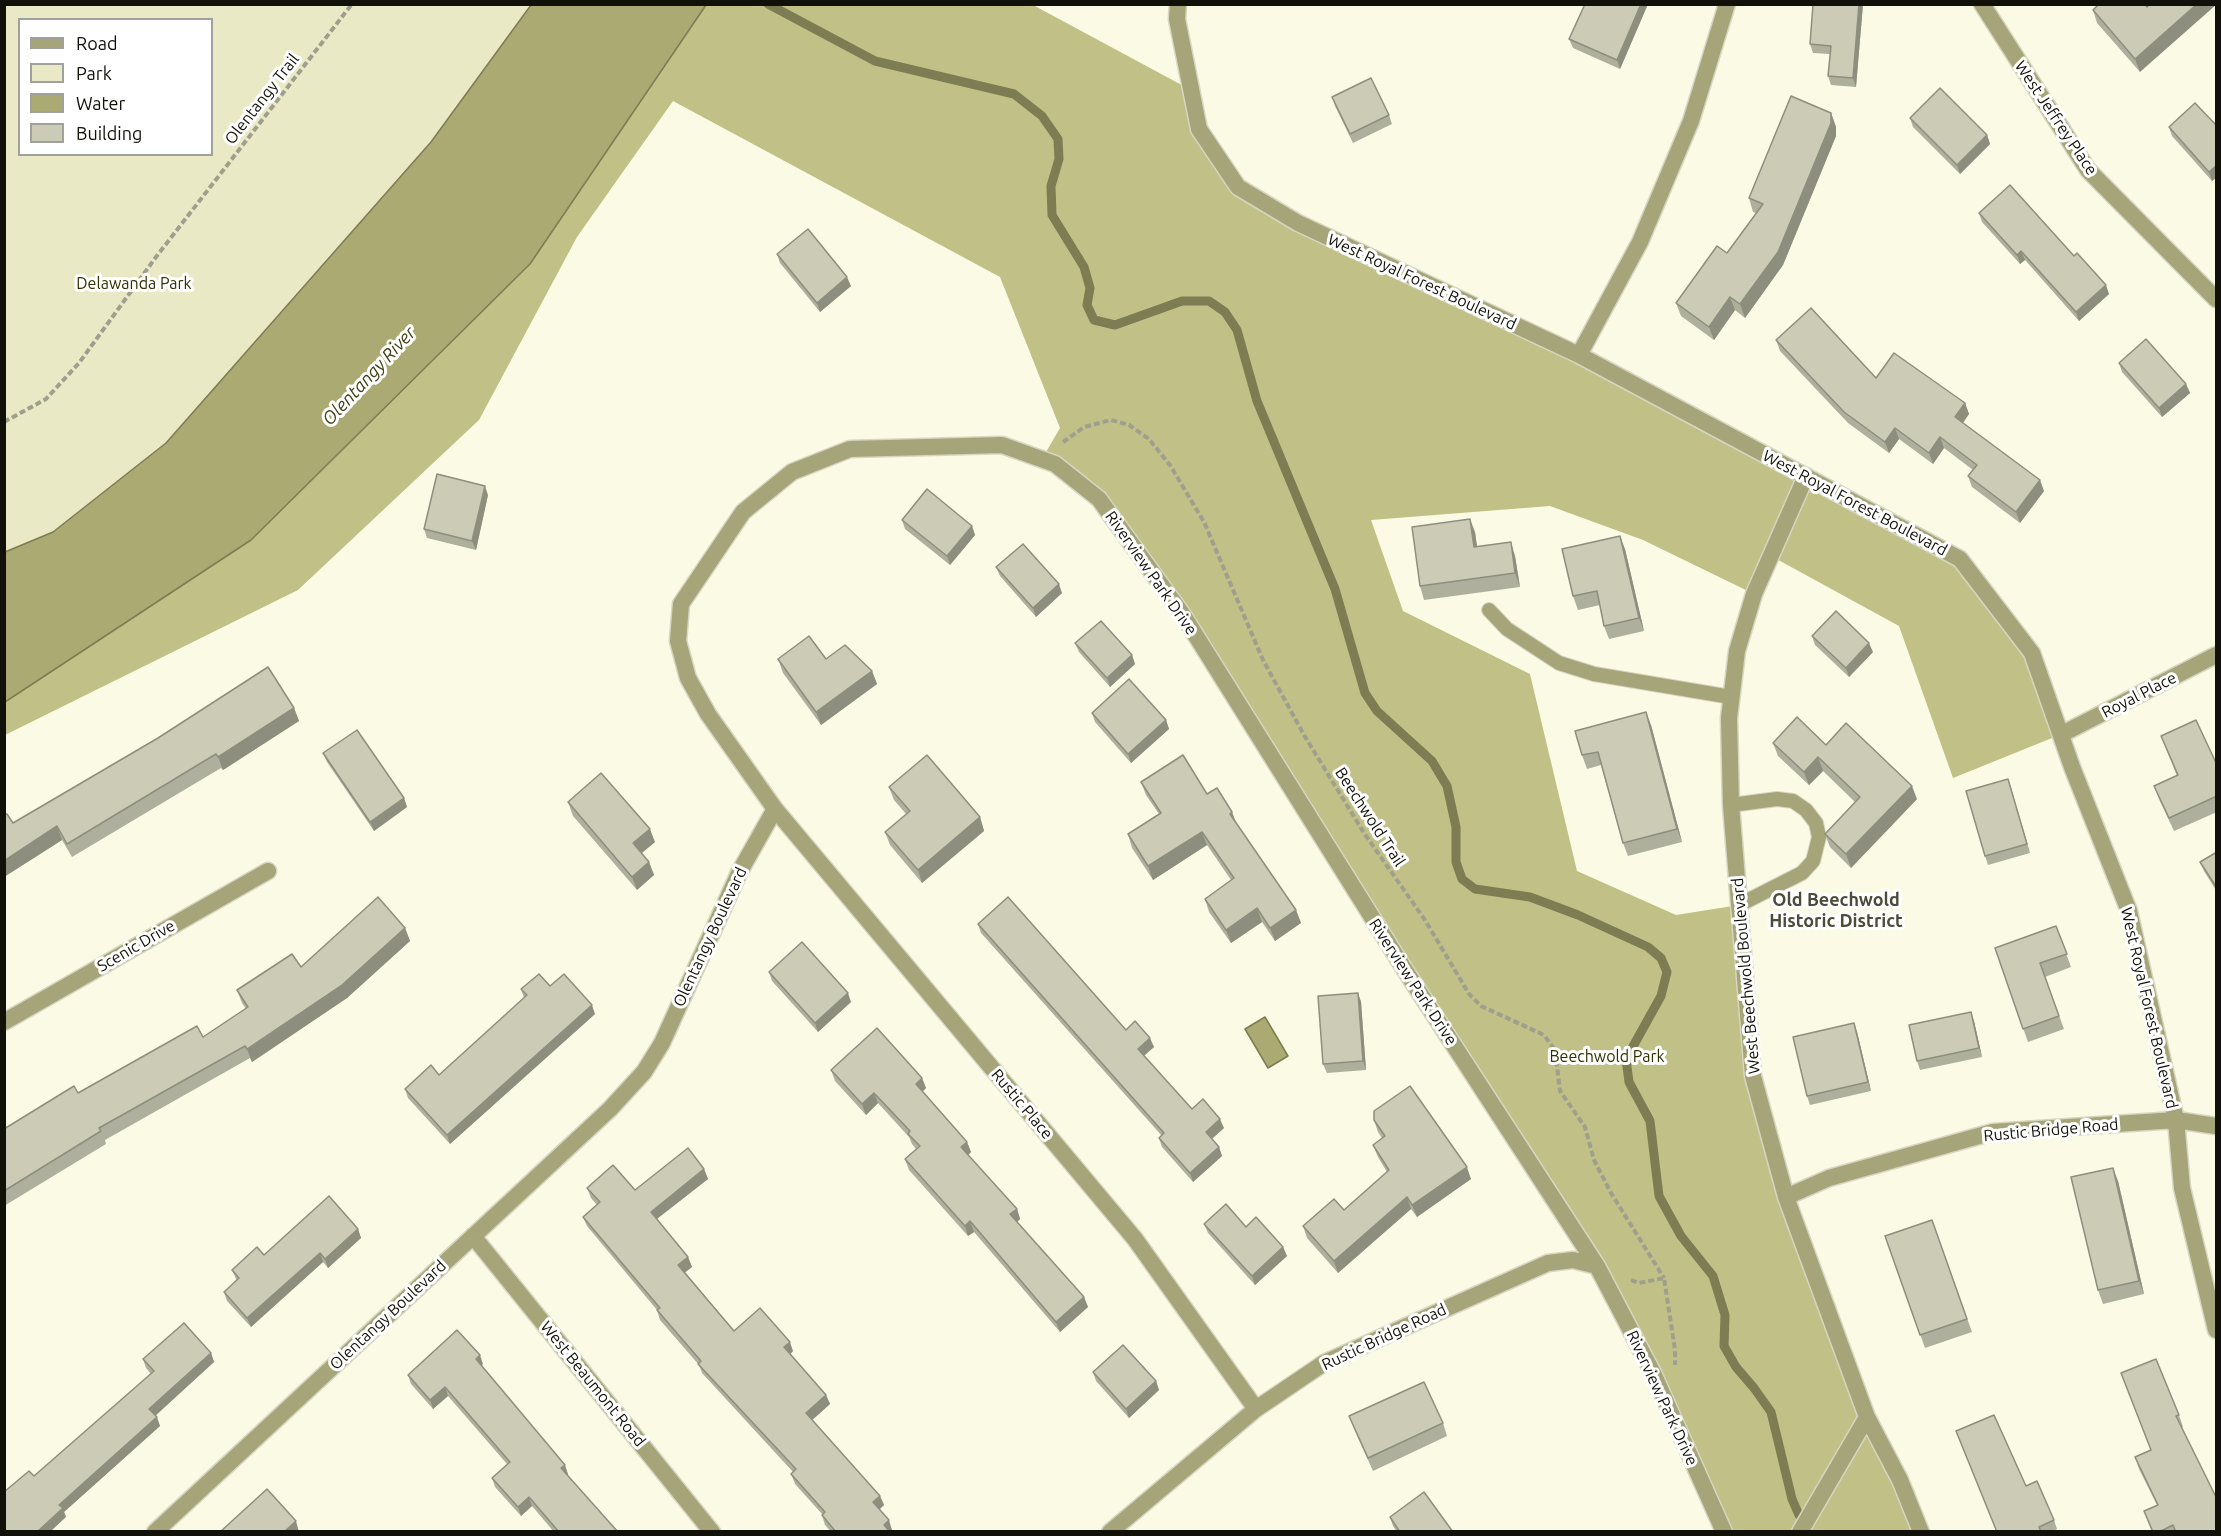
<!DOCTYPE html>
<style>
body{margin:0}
#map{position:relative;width:2221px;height:1536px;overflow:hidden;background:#fbfbe5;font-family:Ubuntu,sans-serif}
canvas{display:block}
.frame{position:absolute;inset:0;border:6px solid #111109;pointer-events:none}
.legend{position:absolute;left:18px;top:18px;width:195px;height:138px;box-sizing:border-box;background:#fff;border:2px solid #a0a09d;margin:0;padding:8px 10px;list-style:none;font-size:18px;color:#111109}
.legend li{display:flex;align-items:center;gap:12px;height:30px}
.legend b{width:30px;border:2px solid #a0a09d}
</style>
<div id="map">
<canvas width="2221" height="1536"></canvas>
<div class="frame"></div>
<ul class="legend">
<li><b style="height:8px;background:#a5a579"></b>Road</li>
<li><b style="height:16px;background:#e9eac5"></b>Park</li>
<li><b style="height:16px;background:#abaa72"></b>Water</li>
<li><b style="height:16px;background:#cbcbb6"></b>Building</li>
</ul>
</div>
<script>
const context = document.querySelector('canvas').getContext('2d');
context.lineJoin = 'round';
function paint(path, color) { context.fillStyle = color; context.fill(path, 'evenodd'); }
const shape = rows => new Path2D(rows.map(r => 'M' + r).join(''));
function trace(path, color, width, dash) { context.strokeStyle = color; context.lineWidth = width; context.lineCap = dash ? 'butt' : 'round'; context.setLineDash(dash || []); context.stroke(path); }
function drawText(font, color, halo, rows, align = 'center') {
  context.font = font + ' Ubuntu,sans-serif'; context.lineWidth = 6; context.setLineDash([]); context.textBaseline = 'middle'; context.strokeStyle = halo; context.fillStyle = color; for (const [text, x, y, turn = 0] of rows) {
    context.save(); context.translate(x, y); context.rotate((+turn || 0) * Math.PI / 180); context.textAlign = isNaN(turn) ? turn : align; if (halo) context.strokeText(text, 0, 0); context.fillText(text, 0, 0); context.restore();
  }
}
paint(shape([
 [5,5,531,5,431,142,166,443,53,532,5,552],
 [20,20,212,20,212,154,20,154]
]), '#e9eac5');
paint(shape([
 [706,5,1033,5,1191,90,1199,129,1238,187,1480,308,1960,559,2032,653,2062,734,1953,778,1899,626,1771,556,1754,594,1643,540,1550,506,1371,520,1403,611,1530,674,1577,871,1676,915,1739,905,1753,1076,1786,1197,1921,1531,1724,1531,1597,1266,1099,499,1042,459,1060,428,1000,277,673,101,577,237,479,420,298,590,5,735,5,702,251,540,333,456]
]), '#c0c087');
const water = shape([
 [531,5,706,5,530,264,251,540,5,702,5,552,53,532,166,443,431,142,531,5],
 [1265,1017,1288,1056,1268,1068,1245,1029,1265,1017]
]);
paint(water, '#abaa72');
trace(water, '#7d7c52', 1.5);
trace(shape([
 [768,4,875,61,1014,94,1042,116,1058,139,1059,159,1051,186,1052,215,1084,267,1090,288,1087,305,1094,320,1115,325,1182,301,1209,301,1225,312,1237,330,1257,401,1335,589,1365,693,1377,711,1432,761,1447,786,1456,827,1456,862,1462,879,1475,889,1530,897,1578,915,1648,947,1661,958,1667,972,1661,996,1626,1059,1629,1082,1650,1121,1659,1196,1681,1236,1713,1276,1725,1315,1724,1346,1736,1367,1754,1388,1771,1412,1792,1499,1799,1515]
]), '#7d7c52', 9);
const service = shape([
 [1489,610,1507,629,1559,663,1594,674,1731,697],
 [1731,805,1777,799,1793,801,1806,810,1816,823,1819,837,1813,861,1802,873,1739,905]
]);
const minor = shape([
 [1178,4,1177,19,1199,129,1238,187,1298,223,1579,355,1960,559,2032,653,2072,767,2129,911,2176,1120,2182,1188,2216,1330],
 [1982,4,2088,170,2216,299],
 [1579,355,1640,242,1691,121,1727,4],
 [1806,476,1754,594,1737,651,1729,718,1731,805,1753,1076,1786,1197,1867,1417,1900,1480,1921,1532],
 [2062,734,2216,655],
 [4,1022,268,871],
 [1786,1197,1829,1178,1993,1132,2176,1120,2216,1126],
 [473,1236,712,1532],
 [1256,1409,1135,1239,775,809,708,714,688,678,678,641,681,604,743,512,792,472,850,449,1002,445,1055,464,1099,499,1183,615,1405,970,1597,1266,1654,1375,1724,1532],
 [155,1532,610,1109,644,1072,662,1043,740,871,775,809],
 [1110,1532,1256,1409,1324,1363,1548,1263,1573,1260,1597,1266],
 [1800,1532,1867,1417]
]);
trace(service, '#d6d6c2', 16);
trace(minor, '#d6d6c2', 19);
trace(shape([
 [4,422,46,399,79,363,156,257,352,4],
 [1063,442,1084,427,1111,420,1129,425,1149,439,1170,465,1204,522,1263,660,1304,735,1364,833,1425,920,1469,994,1481,1006,1544,1035,1555,1050,1560,1091,1585,1127,1594,1160,1611,1193,1664,1278],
 [1631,1280,1639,1283,1664,1278,1675,1350,1675,1365]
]), '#9f9f8e', 4, [6, 3]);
trace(service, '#a5a579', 14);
trace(minor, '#a5a579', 16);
paint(shape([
 [1585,4,1648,4,1620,69,1573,48,1569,39],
 [1813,4,1863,4,1856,87,1831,85,1828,76,1830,54,1813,53,1810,44],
 [2145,4,2140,72,2097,23,2093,10],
 [1332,97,1389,115,1392,124,1353,143,1335,106],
 [1831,113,1836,127,1836,136,1783,265,1745,318,1735,310,1714,340,1681,316,1676,303,1727,253,1756,213,1753,212,1749,198],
 [1910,118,1987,135,1990,144,1960,174,1913,127],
 [2217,126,2217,177,2212,181,2172,136,2169,127],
 [1979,213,2074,256,2109,294,2079,321,2025,260,2020,264,1982,222],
 [777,254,851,286,820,312,780,263],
 [1776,340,1876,378,1965,403,1969,414,1963,423,2044,491,2020,523,1972,487,1968,476,1973,470,1944,448,1933,464,1899,439,1889,453,1848,423,1780,351],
 [2119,363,2186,384,2190,393,2162,417,2122,372],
 [488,495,476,550,427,538,424,529],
 [902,520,972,526,975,535,950,565,905,529],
 [1475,532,1477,547,1515,556,1520,587,1424,600,1420,586],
 [1625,549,1644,631,1609,639,1604,626,1600,605,1578,610,1573,596],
 [996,567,1062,593,1036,617,1000,576],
 [1812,636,1873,652,1849,677,1815,645],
 [1075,643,1132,655,1135,664,1110,687,1079,652],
 [778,659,826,659,872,671,877,684,821,725,783,673],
 [294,708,299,721,223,770,221,768,72,857,62,840,4,877,4,815,13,823],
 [1092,713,1166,720,1169,729,1131,763,1095,722],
 [1651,725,1682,842,1628,856,1623,843,1601,765,1587,769,1582,755],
 [2161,736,2217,765,2217,812,2174,831,2159,799,2154,786,2177,776],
 [1773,743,1826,745,1917,799,1851,868,1830,847,1825,834,1855,802,1823,771,1809,785,1778,756],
 [323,753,404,798,407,807,374,831,327,762],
 [2008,779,2030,853,1988,865,1985,856],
 [1141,782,1207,794,1232,812,1236,824,1296,910,1301,923,1275,941,1262,922,1231,943,1209,912,1205,899,1231,880,1207,845,1153,880,1132,848,1128,834,1159,814,1146,795],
 [889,787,980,817,984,831,922,883,890,845,885,832,906,814,894,800],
 [568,802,655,842,642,853,649,862,654,875,637,890,573,816],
 [2217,852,2217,892,2204,871,2200,862],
 [978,924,1126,1030,1154,1047,1144,1056,1192,1109,1224,1128,1212,1139,1219,1147,1222,1156,1193,1182,1162,1147,1159,1138,1162,1136,981,933],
 [2056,926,2071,967,2045,977,2064,1029,2028,1042,1995,948],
 [405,928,410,941,347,998,252,1062,250,1058,105,1140,106,1144,4,1206,4,1129,78,1093,203,1037,246,1009,242,1003,237,990],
 [769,972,851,1002,818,1032,772,981],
 [550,986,595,1014,450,1144,408,1098,405,1089,439,1075,524,998,521,989],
 [1358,993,1361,1002,1366,1070,1327,1073,1323,1064],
 [1974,1021,1982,1057,1920,1070,1917,1061],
 [1854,1023,1857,1032,1871,1091,1810,1105,1807,1096],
 [831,1070,922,1078,926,1088,922,1092,967,1142,971,1152,968,1155,1017,1209,1020,1219,1017,1222,1084,1297,1088,1307,1060,1332,974,1232,968,1236,909,1170,905,1159,916,1149,912,1144,909,1137,878,1103,866,1115,835,1081],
 [1374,1120,1471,1179,1417,1217,1411,1209,1338,1273,1307,1238,1303,1226,1344,1210,1387,1172,1378,1157,1373,1145,1382,1138,1378,1132],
 [704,1169,708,1179,657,1219,688,1257,692,1267,685,1272,734,1331,793,1351,790,1354,826,1395,830,1404,812,1420,880,1496,884,1505,879,1510,892,1530,891,1532,831,1532,825,1525,822,1515,822,1514,795,1484,791,1474,793,1472,702,1373,699,1365,660,1320,657,1310,587,1226,583,1217,597,1205,591,1198,587,1188,635,1190],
 [2118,1181,2144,1294,2103,1304,2098,1290],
 [1932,1220,1972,1332,1925,1348,1885,1236],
 [1204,1224,1246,1227,1283,1247,1287,1256,1255,1285,1208,1233],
 [358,1229,361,1238,328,1268,323,1262,251,1327,227,1301,224,1292,237,1281,232,1270,264,1255],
 [211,1353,214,1362,155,1415,160,1426,64,1512,66,1517,34,1476,151,1374,146,1368,143,1359],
 [483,1364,481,1365,568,1474,567,1475,618,1532,554,1532,532,1506,521,1516,495,1487,492,1478,507,1464,448,1396,433,1409,411,1384,408,1375],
 [1093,1372,1156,1381,1159,1390,1129,1418,1096,1381],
 [2125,1384,2179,1415,2183,1427,2182,1427,2217,1532,2152,1532,2144,1511,2157,1505,2139,1469,2135,1457,2151,1450],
 [1349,1416,1443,1423,1447,1436,1373,1471,1354,1429],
 [2026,1486,2054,1520,2057,1529,2052,1532,1997,1532],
 [1390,1517,1453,1532,1397,1532,1393,1526]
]), '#afaf9d');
paint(shape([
 [1641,4,1648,4,1620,69,1617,60],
 [1859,4,1863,4,1856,87,1853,78],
 [2197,4,2217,4,2140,72,2135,59],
 [1831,113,1836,127,1836,136,1783,265,1745,318,1740,304],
 [1987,135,1990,144,1960,174,1957,165],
 [2217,165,2217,177,2212,181,2209,172],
 [2021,251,2025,260,2020,264,2017,255],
 [847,277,851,286,820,312,817,303],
 [2106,285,2109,294,2079,321,2076,312],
 [1730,297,1735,310,1714,340,1709,327],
 [2186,384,2190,393,2162,417,2159,408],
 [1965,403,1969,414,1959,428,1955,417],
 [1895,428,1899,439,1889,453,1885,442],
 [1940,437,1944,448,1933,464,1929,453],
 [2040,480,2044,491,2020,523,2016,512],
 [485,486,488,495,476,550,472,541],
 [1470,519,1475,532,1479,561,1474,547],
 [972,526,975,535,950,565,947,556],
 [1620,536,1625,549,1644,631,1639,618],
 [1511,542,1515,556,1520,587,1515,573],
 [1059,584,1062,593,1036,617,1033,608],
 [1869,643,1873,652,1849,677,1846,668],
 [1132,655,1135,664,1110,687,1107,678],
 [872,671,877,684,821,725,816,712],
 [294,708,299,721,223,770,218,757],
 [1646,712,1651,725,1682,842,1677,829],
 [1166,720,1169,729,1131,763,1128,754],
 [1818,757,1823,771,1809,785,1804,772],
 [2008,779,2011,788,2030,853,2027,844],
 [1912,786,1917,799,1851,868,1846,854],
 [404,798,407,807,374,831,370,822],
 [1232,812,1237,825,1230,814],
 [980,817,984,831,922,883,918,870],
 [57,826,62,840,4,877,4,861],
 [650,829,655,842,638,856,633,843],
 [1202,832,1207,845,1153,880,1148,866],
 [649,862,654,875,637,890,632,877],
 [1257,908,1262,922,1231,943,1226,930],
 [1296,910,1301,923,1275,941,1270,928],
 [405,928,410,941,347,998,252,1062,247,1049],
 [848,993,851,1002,818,1032,815,1023],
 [1358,993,1361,1002,1366,1070,1363,1061],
 [592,1005,595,1014,450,1144,447,1135],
 [1971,1012,1974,1021,1982,1057,1979,1048],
 [1854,1023,1857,1032,1871,1091,1868,1082],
 [1150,1038,1154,1047,1141,1058,1138,1049],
 [922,1078,926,1088,919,1095,916,1084],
 [874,1093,878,1103,866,1115,862,1104],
 [1220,1119,1224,1128,1209,1141,1206,1132],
 [967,1142,971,1152,965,1158,961,1147],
 [1219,1147,1222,1156,1193,1182,1190,1173],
 [1467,1167,1471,1179,1417,1217,1412,1205],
 [2113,1168,2118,1181,2144,1294,2139,1281],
 [704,1169,708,1179,654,1221,651,1212],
 [1407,1197,1411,1209,1338,1273,1334,1261],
 [1017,1209,1020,1219,1014,1225,1010,1214],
 [970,1221,974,1232,968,1236,965,1226],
 [358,1229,361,1238,328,1268,325,1259],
 [1283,1247,1287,1256,1255,1285,1252,1276],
 [320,1253,323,1262,251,1327,247,1318],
 [688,1257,692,1267,682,1275,678,1265],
 [1084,1297,1088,1307,1060,1332,1056,1322],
 [790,1342,793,1351,787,1357,784,1347],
 [211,1353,214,1362,153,1418,149,1409],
 [480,1355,483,1364,479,1368,476,1359],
 [1156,1381,1159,1390,1129,1418,1126,1409],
 [445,1387,448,1396,433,1409,430,1400],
 [826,1395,830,1404,809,1423,806,1413],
 [157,1417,160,1426,64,1512,66,1517,50,1532,37,1532,59,1505],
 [565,1465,568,1474,564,1477,561,1468],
 [880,1496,884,1505,876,1512,873,1502],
 [529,1497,532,1506,521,1516,518,1507],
 [889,1520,892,1530,891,1532,886,1532,884,1525],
 [296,1521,299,1532,284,1532]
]), '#8e8e7f');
const building = shape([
 [1585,4,1641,4,1617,60,1569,39,1585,4],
 [1813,4,1859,4,1853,78,1828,76,1831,46,1810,44,1813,4],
 [2099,4,2145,4,2147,7,2150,4,2197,4,2135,59,2093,10,2099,4],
 [1371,78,1389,115,1350,134,1332,97,1371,78],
 [1940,88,1987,135,1957,165,1910,118,1940,88],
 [1791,96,1831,113,1831,123,1778,252,1740,304,1730,297,1709,327,1676,303,1717,246,1727,253,1763,204,1749,198,1791,96],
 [2195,103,2217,126,2217,165,2209,172,2169,127,2195,103],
 [2010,185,2074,256,2077,253,2106,285,2076,312,2021,251,2017,255,1979,213,2010,185],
 [808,229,847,277,817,303,777,254,808,229],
 [1811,308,1876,378,1894,353,1965,403,1955,417,2040,480,2016,512,1968,476,1977,465,1940,437,1929,453,1895,428,1885,442,1844,412,1776,340,1811,308],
 [2146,339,2186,384,2159,408,2119,363,2146,339],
 [437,474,485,486,472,541,424,529,437,474],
 [927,489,972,526,947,556,902,520,927,489],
 [1470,519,1474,547,1511,542,1515,573,1420,586,1412,527,1470,519],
 [1620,536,1639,618,1604,626,1597,591,1573,596,1562,549,1620,536],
 [1023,544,1059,584,1033,608,996,567,1023,544],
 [1836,611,1869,643,1846,668,1812,636,1836,611],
 [1101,621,1132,655,1107,678,1075,643,1101,621],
 [809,636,826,659,845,645,872,671,816,712,778,659,809,636],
 [268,667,294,708,218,757,216,754,67,844,57,826,4,861,4,815,7,814,13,823,158,738,268,667],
 [1129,679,1166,720,1128,754,1092,713,1129,679],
 [1646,712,1677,829,1623,843,1598,752,1582,755,1575,731,1646,712],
 [1797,717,1826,745,1846,723,1912,786,1846,854,1825,834,1860,797,1818,757,1804,772,1773,743,1797,717],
 [2196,720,2217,765,2217,796,2169,818,2154,786,2178,775,2161,736,2196,720],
 [357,730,404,798,370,822,323,753,357,730],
 [927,755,980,817,918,870,885,832,910,811,889,787,927,755],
 [1183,755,1207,794,1217,788,1232,812,1230,814,1296,910,1270,928,1257,908,1226,930,1205,899,1234,878,1202,832,1148,866,1128,834,1161,813,1141,782,1183,755],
 [601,773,650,829,633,843,649,862,632,877,568,802,601,773],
 [2008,779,2027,844,1985,856,1966,791,2008,779],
 [2217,852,2217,888,2200,862,2217,852],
 [378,897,405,928,342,985,247,1049,245,1046,99,1128,101,1131,4,1191,4,1129,74,1086,78,1093,197,1026,203,1037,248,1007,237,990,292,954,301,967,378,897],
 [1008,897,1126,1030,1135,1021,1150,1038,1138,1049,1192,1109,1203,1099,1220,1119,1206,1132,1219,1147,1190,1173,1159,1138,1164,1133,978,924,1008,897],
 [2056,926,2067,954,2040,963,2059,1016,2023,1029,1995,948,2056,926],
 [802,942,848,993,815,1023,769,972,802,942],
 [539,974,550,986,564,974,592,1005,447,1135,405,1089,431,1065,439,1075,527,995,521,989,539,974],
 [1358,993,1363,1061,1323,1064,1318,996,1358,993],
 [1971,1012,1979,1048,1917,1061,1909,1025,1971,1012],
 [1854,1023,1868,1082,1807,1096,1793,1037,1854,1023],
 [877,1028,922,1078,916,1084,967,1142,961,1147,1017,1209,1010,1214,1084,1297,1056,1322,970,1221,965,1226,905,1159,920,1146,908,1134,910,1131,874,1093,862,1104,831,1070,877,1028],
 [1410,1086,1467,1167,1412,1205,1407,1197,1334,1261,1303,1226,1334,1199,1344,1210,1389,1170,1373,1145,1385,1136,1374,1120,1374,1111,1410,1086],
 [688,1148,704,1169,651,1212,688,1257,678,1265,734,1331,760,1308,790,1342,784,1347,826,1395,806,1413,880,1496,873,1502,889,1520,884,1525,890,1532,836,1532,822,1515,825,1512,791,1474,796,1469,698,1364,701,1361,657,1310,660,1308,583,1217,600,1202,587,1188,613,1165,635,1190,688,1148],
 [2113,1168,2139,1281,2098,1290,2071,1177,2113,1168],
 [329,1196,358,1229,325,1259,320,1253,247,1318,224,1292,239,1278,232,1270,257,1247,264,1255,329,1196],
 [1226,1204,1246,1227,1256,1217,1283,1247,1252,1276,1204,1224,1226,1204],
 [1932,1220,1967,1319,1920,1335,1885,1236,1932,1220],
 [184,1323,211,1353,149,1409,157,1417,59,1505,63,1508,37,1532,4,1532,4,1492,29,1471,34,1476,154,1371,143,1359,184,1323],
 [457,1330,480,1355,476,1359,565,1465,561,1468,618,1532,559,1532,529,1497,518,1507,492,1478,510,1462,445,1387,430,1400,408,1375,457,1330],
 [1123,1345,1156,1381,1126,1409,1093,1372,1123,1345],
 [2156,1359,2179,1415,2176,1416,2217,1499,2217,1532,2176,1532,2173,1525,2159,1532,2153,1532,2144,1511,2158,1505,2135,1457,2151,1450,2121,1373,2156,1359],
 [1424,1382,1443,1423,1368,1458,1349,1416,1424,1382],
 [1994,1415,2026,1486,2037,1481,2054,1520,2039,1527,2041,1532,1997,1532,1956,1431,1994,1415],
 [267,1489,296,1521,284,1532,220,1532,267,1489],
 [1424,1492,1453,1532,1400,1532,1390,1517,1424,1492]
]);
paint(building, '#cbcbb6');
trace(building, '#8e8e7f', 1.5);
drawText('16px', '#111109', '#fff', [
 ["Olentangy Trail",262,99,-52],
 ["West Jeffrey Place",2056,118,56],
 ["West Royal Forest Boulevard",1422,282,25],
 ["West Royal Forest Boulevard",1855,503,28],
 ["Riverview Park Drive",1151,573,55],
 ["Royal Place",2139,695,-27],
 ["Beechwold Trail",1370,817,57],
 ["Olentangy Boulevard",710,937,-65],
 ["Scenic Drive",136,946,-30],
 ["West Beechwold Boulevard",1746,976,-95],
 ["Riverview Park Drive",1413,982,57],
 ["West Royal Forest Boulevard",2149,1008,77],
 ["Rustic Place",1022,1104,50],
 ["Rustic Bridge Road",2051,1130,-5],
 ["Olentangy Boulevard",388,1315,-43],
 ["Rustic Bridge Road",1384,1337,-25],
 ["West Beaumont Road",593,1384,51],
 ["Riverview Park Drive",1662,1398,65]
]);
drawText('16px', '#313001', '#fff', [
 ["Delawanda Park",134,284],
 ["Beechwold Park",1607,1057]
]);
drawText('italic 18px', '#414014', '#fff', [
 ["Olentangy River",369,376,-47]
]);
drawText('bold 18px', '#4c4c3a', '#fff', [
 ["Old Beechwold",1836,900],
 ["Historic District",1836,921]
]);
</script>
